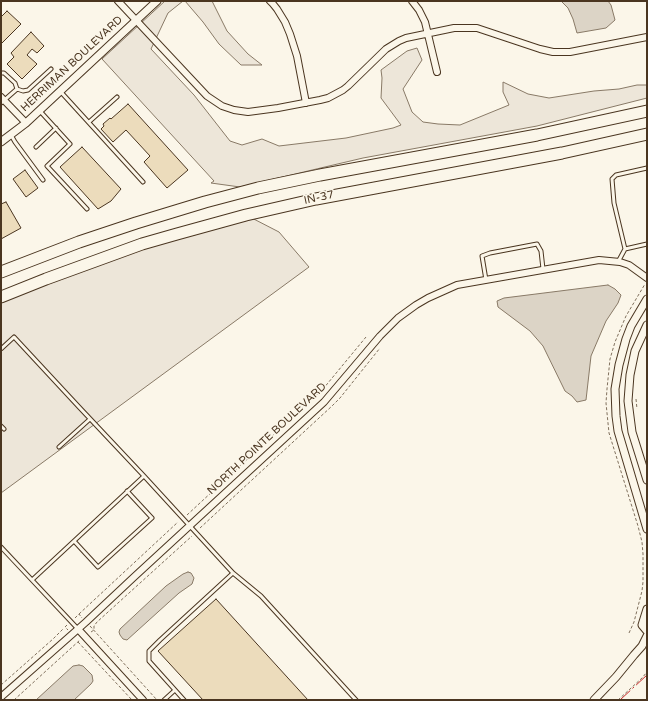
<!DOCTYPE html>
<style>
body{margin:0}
#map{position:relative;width:648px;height:701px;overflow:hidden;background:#fbf6e9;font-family:"Varela Round",sans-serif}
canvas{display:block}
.frame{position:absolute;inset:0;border:2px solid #4a3520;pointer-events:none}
</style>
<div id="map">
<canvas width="648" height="701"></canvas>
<div class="frame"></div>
</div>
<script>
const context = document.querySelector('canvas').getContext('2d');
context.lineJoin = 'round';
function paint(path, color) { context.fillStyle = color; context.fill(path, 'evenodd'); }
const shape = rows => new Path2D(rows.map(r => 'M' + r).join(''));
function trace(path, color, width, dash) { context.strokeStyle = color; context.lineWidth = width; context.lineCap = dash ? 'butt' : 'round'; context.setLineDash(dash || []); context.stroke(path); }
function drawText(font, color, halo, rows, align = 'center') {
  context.font = font + ' "Varela Round",sans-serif'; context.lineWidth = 3; context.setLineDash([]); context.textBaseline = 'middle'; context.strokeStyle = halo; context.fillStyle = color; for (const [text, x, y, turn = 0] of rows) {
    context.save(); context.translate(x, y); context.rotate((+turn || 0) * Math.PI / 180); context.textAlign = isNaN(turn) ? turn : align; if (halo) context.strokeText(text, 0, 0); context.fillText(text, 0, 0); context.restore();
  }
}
const green = shape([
 [165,1,183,1,168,13,151,49,194,95,230,141,242,145,262,139,279,146,346,138,393,128,401,125,381,98,382,78,381,70,407,51,417,48,422,60,403,89,412,112,423,122,438,124,460,125,509,105,503,92,503,82,528,94,549,98,594,91,619,89,637,85,647,85,647,98,537,126,363,158,240,187,211,183,214,181,102,59,165,1],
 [185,1,212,1,227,31,248,54,262,65,241,65,219,44,203,22,185,1],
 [246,215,279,232,309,267,1,493,1,300,58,274,246,215]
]);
paint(green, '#ede6d9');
trace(green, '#887966', 1);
const water = shape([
 [561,1,608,1,611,5,615,20,606,28,577,33,573,19,568,8,561,1],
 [608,285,615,289,621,295,618,303,606,321,591,356,586,400,577,402,572,396,565,391,543,346,530,331,498,307,497,301,504,298,608,285],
 [188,572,191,573,194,578,192,584,179,593,127,640,123,639,120,635,119,632,120,629,166,586,183,574,188,572],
 [79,665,83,666,92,675,93,681,91,684,74,700,36,700,73,666,79,665]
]);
paint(water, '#dcd4c6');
trace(water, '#887966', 1);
const building = shape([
 [7,11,21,24,1,44,1,17,7,11],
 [31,32,44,46,37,53,32,49,27,55,37,64,22,79,7,64,14,57,11,53,31,32],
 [128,104,188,170,167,188,144,162,150,156,126,130,113,142,101,129,104,126,103,124,110,118,111,119,128,104],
 [82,147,121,189,111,201,98,209,60,167,82,147],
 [25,170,38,188,26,197,13,179,25,170],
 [6,202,21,228,1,239,1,204,6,202],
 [216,599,308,700,203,700,158,651,216,599]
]);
paint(building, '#ecdcbc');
trace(building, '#4a3520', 1);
const service = shape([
 [1,73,4,73,15,83,17,89],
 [60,91,143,182],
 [1,103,17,89,23,91,28,90,51,69],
 [39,110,70,144,47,166,87,209],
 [89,122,117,97],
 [11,135,15,142,43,180],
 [36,147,56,128],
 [625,249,647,244],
 [618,262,625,249,614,203,612,179,616,175,647,168],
 [486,280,482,256,490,253,537,244,541,251,543,269],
 [1,349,14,337,79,407,144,476,233,573,261,596,356,700],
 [1,426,4,429],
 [59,447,90,419],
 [74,541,98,567,152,518,127,491],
 [1,547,78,629],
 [32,580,144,476],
 [164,700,175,690],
 [184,700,149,661,149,651,160,640,233,573]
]);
const minor = shape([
 [118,1,207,96,222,106,234,110,248,112,278,108,320,100,328,98,343,90,348,86,386,49,399,41,406,38,454,28,477,28,540,49,553,52,570,52,647,37],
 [270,1,273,4,277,9,285,22,290,34,297,56,306,103],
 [412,1,419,10,425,22,437,72],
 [1,97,26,123],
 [78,629,143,700],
 [1,697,86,622,134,577,324,402,380,336,398,318,416,305,428,298,457,285,599,260,620,262,629,265,647,278]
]);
const tertiary = shape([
 [1,142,26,123,157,1],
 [647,299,631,326,626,339,619,365,615,389,616,416,618,431,647,529],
 [647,325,635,351,630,375,628,401,632,432,647,480],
 [647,609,642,625,647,631],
 [594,700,616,677,634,655,642,646,647,636]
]);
const motorway = shape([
 [1,272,79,242,136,223,205,202,258,188,320,175,537,135,647,111],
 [1,297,46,279,142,244,177,234,246,215,316,199,562,153,647,134]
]);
trace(service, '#4a3520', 5);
trace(minor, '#4a3520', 8);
trace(tertiary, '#4a3520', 9);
trace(motorway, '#4a3520', 13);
trace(shape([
 [636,399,637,409],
 [187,515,323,389,366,337],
 [200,528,332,406,340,398,380,348],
 [79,614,178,522],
 [75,618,79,614,82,618],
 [67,625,65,627,68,630],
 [90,626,157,700],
 [91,632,94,630,94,626,97,622,192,536],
 [629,633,634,622,642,591,643,582,643,554,642,542,638,526,609,433,606,403,607,389,610,359,615,342,626,316,645,284],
 [78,642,132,700],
 [1,685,53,639,64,628],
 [14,700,80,640],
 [618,700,642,678,647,672]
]), '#7f6f5c', 1, [3, 2]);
trace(service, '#fbf6e9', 3);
trace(minor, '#fbf6e9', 6);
trace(tertiary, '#fbf6e9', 7);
trace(motorway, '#fbf6e9', 11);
trace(shape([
 [620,700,647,675]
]), '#c62828', 1, [14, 3, 2, 3]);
drawText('11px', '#4a3520', '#fbf6e9', [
 ["HERRIMAN BOULEVARD",72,64,-43],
 ["IN-37",319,198,-12],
 ["NORTH POINTE BOULEVARD",267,439,-43]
]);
</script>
